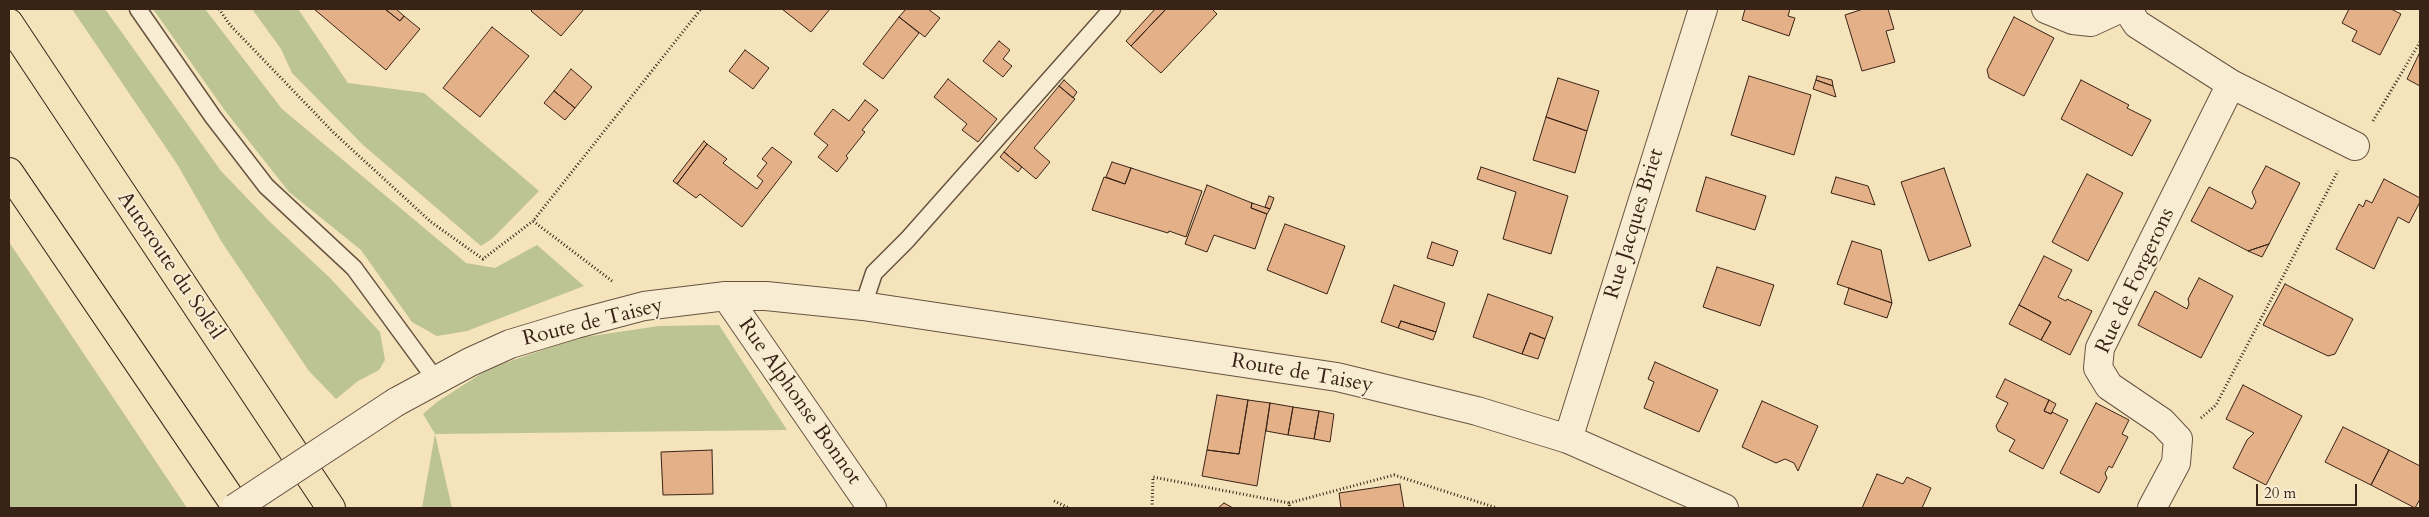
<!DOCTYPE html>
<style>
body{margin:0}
#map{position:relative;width:2429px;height:517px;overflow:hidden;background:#f5e3bc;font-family:Cardo,serif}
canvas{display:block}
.frame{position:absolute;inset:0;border:10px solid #392316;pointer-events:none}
.scale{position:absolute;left:2256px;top:484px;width:101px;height:22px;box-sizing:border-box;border:2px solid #392316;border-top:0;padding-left:6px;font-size:15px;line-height:18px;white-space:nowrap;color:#392316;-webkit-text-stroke:4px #f8edd3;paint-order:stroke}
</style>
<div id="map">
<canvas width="2429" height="517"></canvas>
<div class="frame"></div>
<div class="scale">20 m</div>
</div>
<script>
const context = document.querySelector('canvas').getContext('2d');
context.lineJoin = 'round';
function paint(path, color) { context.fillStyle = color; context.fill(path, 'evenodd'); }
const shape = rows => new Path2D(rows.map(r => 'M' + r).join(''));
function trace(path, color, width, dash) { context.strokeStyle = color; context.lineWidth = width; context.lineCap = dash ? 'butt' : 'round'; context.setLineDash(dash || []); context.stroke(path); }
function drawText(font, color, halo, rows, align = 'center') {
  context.font = font + ' Cardo,serif'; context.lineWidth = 4; context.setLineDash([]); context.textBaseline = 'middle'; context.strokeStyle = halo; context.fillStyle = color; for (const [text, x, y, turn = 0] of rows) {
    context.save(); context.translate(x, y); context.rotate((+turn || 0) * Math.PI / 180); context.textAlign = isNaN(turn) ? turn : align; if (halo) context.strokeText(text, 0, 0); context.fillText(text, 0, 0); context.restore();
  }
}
paint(shape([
 [72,9,105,9,221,171,269,221,329,277,380,332,385,360,379,370,358,381,336,399,309,371,223,244,177,164],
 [153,9,205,9,282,109,466,263,495,268,537,245,584,286,467,331,437,336,412,322,361,250,289,192,226,112],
 [252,9,298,9,348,83,424,93,539,191,493,238,481,246,363,145,292,73,281,49],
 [9,242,187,508,9,508],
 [719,325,787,430,435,434,452,508,422,508,435,434,423,414,437,402,490,368,578,338,659,326]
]), '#bbc492');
const building = shape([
 [314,9,385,9,400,21,404,16,420,29,386,70,314,9],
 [385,9,396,9,404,16,400,21,385,9],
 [533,9,584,9,561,36,531,11,533,9],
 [782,9,830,9,811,32,782,9],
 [906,9,928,9,940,18,925,37,899,17,906,9],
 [1155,9,1166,9,1131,46,1126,41,1155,9],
 [1166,9,1212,9,1217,14,1161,73,1131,46,1166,9],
 [1745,9,1790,9,1788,16,1795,18,1789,36,1742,20,1745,9],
 [1863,9,1888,9,1894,29,1886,31,1895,62,1862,71,1845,15,1863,9],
 [2349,9,2391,9,2401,14,2380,55,2352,41,2357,31,2342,23,2349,9],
 [899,17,919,33,883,79,863,64,899,17],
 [2014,17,2054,38,2024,96,1989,78,1987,70,2014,17],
 [492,27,529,56,480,117,443,88,492,27],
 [999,41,1010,50,1003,59,1012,66,1003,77,983,61,999,41],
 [745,50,769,68,753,89,729,71,745,50],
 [2420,52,2420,86,2407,79,2420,52],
 [571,69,592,87,575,108,554,91,571,69],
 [1749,76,1811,95,1794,155,1731,135,1749,76],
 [1817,76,1832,80,1833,86,1816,80,1817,76],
 [1558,78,1599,91,1587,131,1546,117,1558,78],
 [948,79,997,119,978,142,962,130,967,124,934,97,948,79],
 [1064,80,1077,92,1073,98,1059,86,1064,80],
 [1816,80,1833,86,1836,97,1813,89,1816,80],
 [2081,80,2129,105,2127,108,2151,120,2132,156,2061,119,2081,80],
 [1059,86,1075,99,1034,148,1050,162,1036,179,1004,152,1059,86],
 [554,91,575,108,565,120,544,103,554,91],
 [865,100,878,110,862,130,865,132,846,156,848,158,837,172,818,157,828,145,814,134,833,109,849,121,865,100],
 [1546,117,1587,131,1575,173,1533,160,1546,117],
 [704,141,707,144,677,184,673,181,704,141],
 [707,144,727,159,723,163,757,189,763,181,757,176,767,163,762,159,772,147,792,162,742,227,700,194,696,198,677,184,707,144],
 [1004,152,1022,167,1018,172,1000,157,1004,152],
 [1112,162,1131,168,1125,184,1106,177,1112,162],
 [2266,166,2300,183,2269,244,2248,251,2191,221,2209,187,2252,209,2256,202,2252,192,2266,166],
 [1481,167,1568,196,1551,254,1503,239,1516,192,1477,179,1481,167],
 [1131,168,1202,191,1186,237,1169,231,1168,233,1092,210,1104,177,1125,184,1131,168],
 [1944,168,1971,246,1929,261,1901,182,1944,168],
 [2087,174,2123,193,2088,261,2052,242,2087,174],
 [1706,177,1766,196,1755,230,1696,211,1706,177],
 [1836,177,1868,186,1875,205,1831,193,1836,177],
 [2384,179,2420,198,2420,202,2409,223,2398,217,2374,269,2336,249,2359,204,2363,207,2366,200,2372,203,2384,179],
 [1207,185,1252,203,1251,208,1267,214,1255,249,1214,235,1207,252,1185,244,1207,185],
 [1269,196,1274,198,1270,209,1265,207,1269,196],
 [1252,203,1270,209,1267,214,1251,208,1252,203],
 [1285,224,1345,246,1327,294,1267,270,1285,224],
 [1852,241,1881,250,1892,303,1837,284,1852,241],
 [1432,242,1458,251,1453,266,1427,258,1432,242],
 [2269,244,2262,257,2248,251,2269,244],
 [2044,256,2072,270,2058,297,2066,301,2067,299,2092,311,2070,355,2041,340,2051,322,2019,305,2044,256],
 [1717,267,1774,285,1760,326,1703,307,1717,267],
 [2199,278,2233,296,2201,358,2138,325,2155,291,2187,309,2189,304,2188,299,2199,278],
 [2285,284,2353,319,2335,354,2328,356,2263,325,2285,284],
 [1394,285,1445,303,1436,332,1401,321,1398,328,1381,322,1394,285],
 [1849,288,1892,303,1887,318,1844,304,1849,288],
 [1488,294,1553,317,1545,339,1530,333,1522,354,1473,337,1488,294],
 [2019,305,2051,322,2041,340,2009,324,2019,305],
 [1401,321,1436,332,1433,340,1398,328,1401,321],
 [1530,333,1545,339,1538,359,1522,354,1530,333],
 [1655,362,1718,390,1699,432,1644,408,1654,382,1648,379,1655,362],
 [2005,379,2049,400,2044,411,2051,414,2052,412,2068,420,2043,469,2009,451,2015,440,1998,431,1996,426,2008,403,1996,397,2005,379],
 [2243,385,2302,416,2266,485,2233,468,2247,440,2254,433,2226,419,2243,385],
 [1217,395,1248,400,1239,454,1207,450,1217,395],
 [1248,400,1270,403,1257,486,1202,476,1207,450,1239,454,1248,400],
 [2049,400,2056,404,2051,414,2044,411,2049,400],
 [1762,401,1818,426,1798,471,1794,463,1785,459,1776,463,1742,447,1762,401],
 [1270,403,1293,407,1288,435,1266,431,1270,403],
 [2096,403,2129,420,2122,434,2128,437,2112,468,2109,466,2105,473,2107,478,2099,493,2060,473,2096,403],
 [1293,407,1319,411,1314,439,1288,435,1293,407],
 [1319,411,1334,414,1330,442,1314,439,1319,411],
 [2343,427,2389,450,2371,485,2325,462,2343,427],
 [712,450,713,494,663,495,661,452,712,450],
 [2389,450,2420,466,2420,499,2415,508,2371,485,2389,450],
 [1877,474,1903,484,1907,477,1931,488,1922,508,1862,508,1877,474],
 [1400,484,1404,508,1341,508,1339,493,1400,484],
 [1224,503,1233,508,1218,508,1224,503]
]);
paint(building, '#e4b088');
trace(building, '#392316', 1);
const service = shape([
 [138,9,213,117,266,186,354,268,436,380],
 [863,306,874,273,907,240,1112,9]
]);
const minor = shape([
 [2046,9,2073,20,2091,22,2119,9],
 [2127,9,2137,24,2231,84,2355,146],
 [726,296,872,508],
 [1568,439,1703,9],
 [2152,508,2176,463,2178,439,2162,422,2109,386,2098,368,2100,348,2231,84]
]);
const tertiary = shape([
 [396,402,470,362,510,344,576,324,644,306,726,296,766,296,863,306,1337,377,1477,411,1568,439,1724,508]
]);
const motorway = shape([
 [9,23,331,508],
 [9,172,237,508]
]);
trace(service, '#685340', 19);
trace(minor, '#685340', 30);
trace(tertiary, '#685340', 30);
trace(motorway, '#392316', 30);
trace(shape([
 [219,9,230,25,334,133,431,222,483,259,533,221],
 [2373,121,2420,42],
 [612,281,533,221,701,9],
 [2201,418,2216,405,2338,171],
 [1054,501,1069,508],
 [1289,503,1394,475,1497,508],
 [1152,508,1153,477,1289,503,1290,508]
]), '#392316', 3, [1, 2.5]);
trace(service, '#f8edd3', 16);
trace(minor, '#f8edd3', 28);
trace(tertiary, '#f8edd3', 28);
trace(motorway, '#f5e3bc', 28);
const tertiaryBridge = shape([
 [235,508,396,402]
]);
trace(tertiaryBridge, '#685340', 30, []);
trace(tertiaryBridge, '#f8edd3', 28);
drawText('21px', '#392316', '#f8edd3', [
 ["Rue Jacques Briet",1635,224,-73],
 ["Autoroute du Soleil",170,266,56],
 ["Rue de Forgerons",2136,281,-65],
 ["Route de Taisey",593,323,-14],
 ["Route de Taisey",1302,374,10],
 ["Rue Alphonse Bonnot",799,402,55]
]);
</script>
